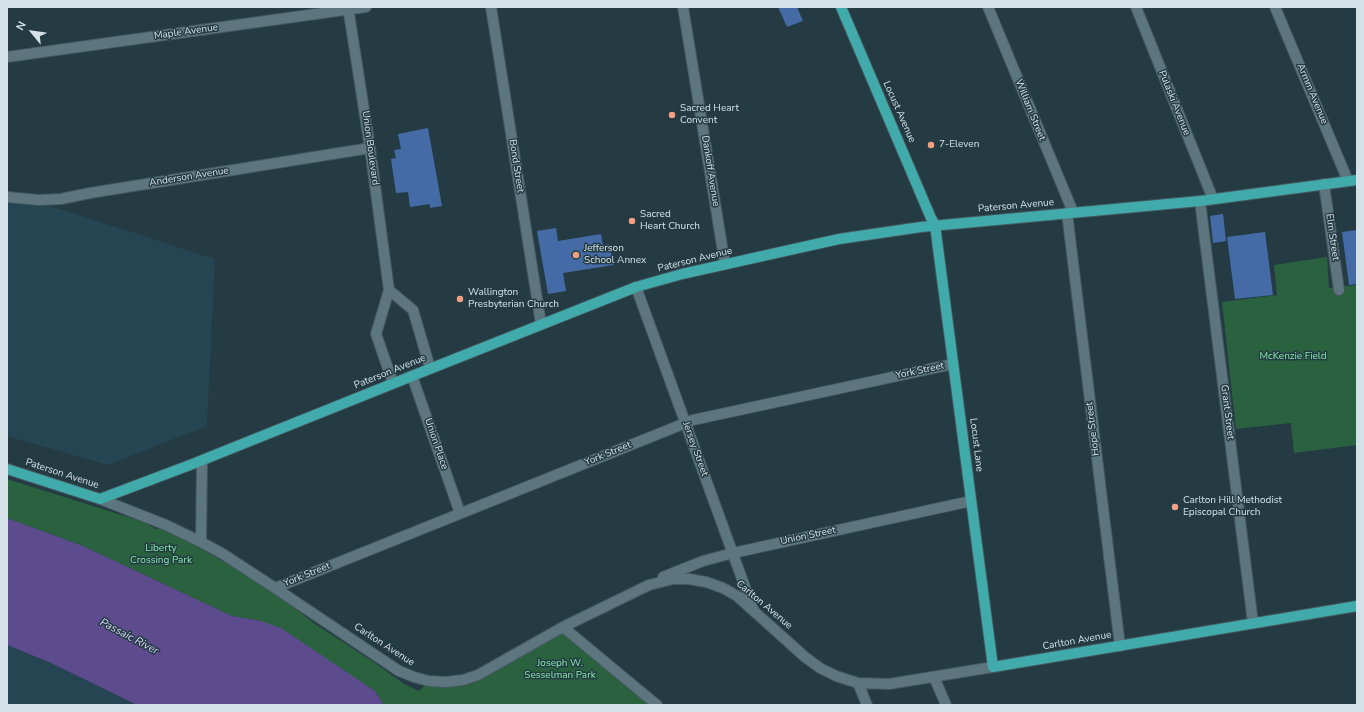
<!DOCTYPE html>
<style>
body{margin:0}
#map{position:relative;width:1364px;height:712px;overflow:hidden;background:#243b44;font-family:"Nunito Sans",sans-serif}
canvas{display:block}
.frame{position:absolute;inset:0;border:8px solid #d4e2e7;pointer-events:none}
.north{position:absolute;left:12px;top:12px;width:40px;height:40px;-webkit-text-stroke:3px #243b44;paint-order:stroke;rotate:299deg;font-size:11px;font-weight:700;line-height:16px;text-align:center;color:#d4e2e7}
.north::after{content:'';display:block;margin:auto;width:14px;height:18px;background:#d4e2e7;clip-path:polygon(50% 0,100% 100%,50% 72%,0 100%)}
</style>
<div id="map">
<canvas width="1364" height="712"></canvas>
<div class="frame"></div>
<div class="north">N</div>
</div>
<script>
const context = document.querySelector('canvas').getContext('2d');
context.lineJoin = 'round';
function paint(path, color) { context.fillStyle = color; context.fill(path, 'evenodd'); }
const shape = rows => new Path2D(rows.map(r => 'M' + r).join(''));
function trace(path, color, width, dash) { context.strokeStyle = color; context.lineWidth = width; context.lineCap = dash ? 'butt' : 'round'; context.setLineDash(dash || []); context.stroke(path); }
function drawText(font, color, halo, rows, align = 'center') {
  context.font = font + ' "Nunito Sans",sans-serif'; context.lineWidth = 3; context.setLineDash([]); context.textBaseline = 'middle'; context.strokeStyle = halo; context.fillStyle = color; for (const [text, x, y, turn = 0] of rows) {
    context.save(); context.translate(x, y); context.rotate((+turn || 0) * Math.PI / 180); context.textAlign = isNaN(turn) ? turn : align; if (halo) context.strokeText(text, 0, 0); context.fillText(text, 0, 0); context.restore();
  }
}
paint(shape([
 [7,192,215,259,207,426,108,465,7,436],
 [7,645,51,663,137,705,7,705]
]), '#244551');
paint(shape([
 [1327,257,1329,288,1357,285,1357,445,1294,453,1291,423,1236,429,1222,302,1277,295,1274,265],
 [7,479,144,522,156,529,164,528,242,572,276,593,315,624,375,663,404,684,419,691,429,681,463,680,563,627,650,700,645,705,384,705,375,691,261,621,232,616,83,546,7,518]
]), '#2a623f');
paint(shape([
 [7,518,83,546,232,616,261,621,281,628,375,691,384,705,137,705,51,663,7,645]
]), '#5c4c8d');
paint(shape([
 [778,7,797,7,803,21,787,27],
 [428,128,442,206,430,208,430,204,410,207,408,192,396,193,391,159,396,158,394,150,401,149,398,134],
 [1223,214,1226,241,1213,243,1210,216],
 [556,228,558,241,601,234,603,245,609,244,614,265,563,273,566,291,548,294,537,231],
 [1357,230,1357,284,1349,285,1342,232],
 [1265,232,1273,295,1235,299,1227,237]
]), '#446ba6');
const minor = shape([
 [348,7,370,148,389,290,376,334,393,383],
 [491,7,541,324],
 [683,7,725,264],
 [988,7,1073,212],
 [1136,7,1213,199],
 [1275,7,1348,181],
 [7,57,366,7],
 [1324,184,1339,290],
 [7,197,39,200,61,199,90,193,370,148],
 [1200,201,1253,623],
 [1067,213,1120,646],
 [636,287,753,609],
 [389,290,413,310,430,368],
 [412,376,460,513],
 [100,499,166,525,201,542,223,554,275,588,399,671,414,677,429,681,446,682,463,680,478,675,563,627,649,585,673,579,689,579,706,582,723,588,737,596,805,657,820,668,836,676,858,683,889,684,993,667],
 [201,542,202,461],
 [663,577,703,561,733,553,971,501],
 [275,588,693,420,953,364],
 [563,627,657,705],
 [934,677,946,705],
 [858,683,867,705]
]);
const major = shape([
 [841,7,931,218,935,225,993,667,1357,606],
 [7,469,100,499,190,465,412,376,636,287,682,274,839,239,921,227,1200,201,1357,180]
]);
trace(minor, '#43585f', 12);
trace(major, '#43585f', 12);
trace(minor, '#5c757f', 10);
trace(major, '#40abaa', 10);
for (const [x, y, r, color] of [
 [672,115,4,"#f39f84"],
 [931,145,4,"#f39f84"],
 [632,221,4,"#f39f84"],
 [576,255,4,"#f39f84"],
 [460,299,4,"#f39f84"],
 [1175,507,4,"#f39f84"]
]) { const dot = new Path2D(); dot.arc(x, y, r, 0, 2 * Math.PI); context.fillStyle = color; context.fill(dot); trace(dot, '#243b44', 1.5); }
drawText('10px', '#d4e2e7', '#243b44', [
 ["Maple Avenue",186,32,-8],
 ["Armm Avenue",1312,94,67],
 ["Pulaski Avenue",1174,103,68],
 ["William Street",1030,110,68],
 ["Locust Avenue",899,112,66],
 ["Union Boulevard",370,148,82],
 ["Bond Street",516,166,81],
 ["Dankoff Avenue",710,171,81],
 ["Anderson Avenue",189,177,-9],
 ["Paterson Avenue",1016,206,-5],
 ["Elm Street",1332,237,82],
 ["Paterson Avenue",695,260,-14],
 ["York Street",920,371,-12],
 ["Paterson Avenue",390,372,-22],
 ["Grant Street",1227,412,83],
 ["Hope Street",1093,429,-97],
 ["Union Place",436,444,71],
 ["Locust Lane",976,445,83],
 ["Jersey Street",695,449,70],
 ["York Street",608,454,-22],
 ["Paterson Avenue",62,474,18],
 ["Union Street",808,536,-12],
 ["York Street",307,575,-22],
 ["Carlton Avenue",764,605,40],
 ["Carlton Avenue",1077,641,-10],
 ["Carlton Avenue",384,645,33]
]);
drawText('10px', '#d4e2e7', '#243b44', [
 ["Sacred Heart",680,109],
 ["Convent",680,121],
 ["7-Eleven",939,145],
 ["Sacred",640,215],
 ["Heart Church",640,227],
 ["Jefferson",584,249],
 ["School Annex",584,261],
 ["Wallington",468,293],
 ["Presbyterian Church",468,305],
 ["Carlton Hill Methodist",1183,501],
 ["Episcopal Church",1183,513]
], 'left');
drawText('10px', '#84eaa7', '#243b44', [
 ["McKenzie Field",1293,357],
 ["Liberty",161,549],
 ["Crossing Park",161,561],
 ["Joseph W.",560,664],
 ["Sesselman Park",560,676]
]);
drawText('italic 11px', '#ddd6fd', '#243b44', [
 ["Passaic River",129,637,28]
]);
</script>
